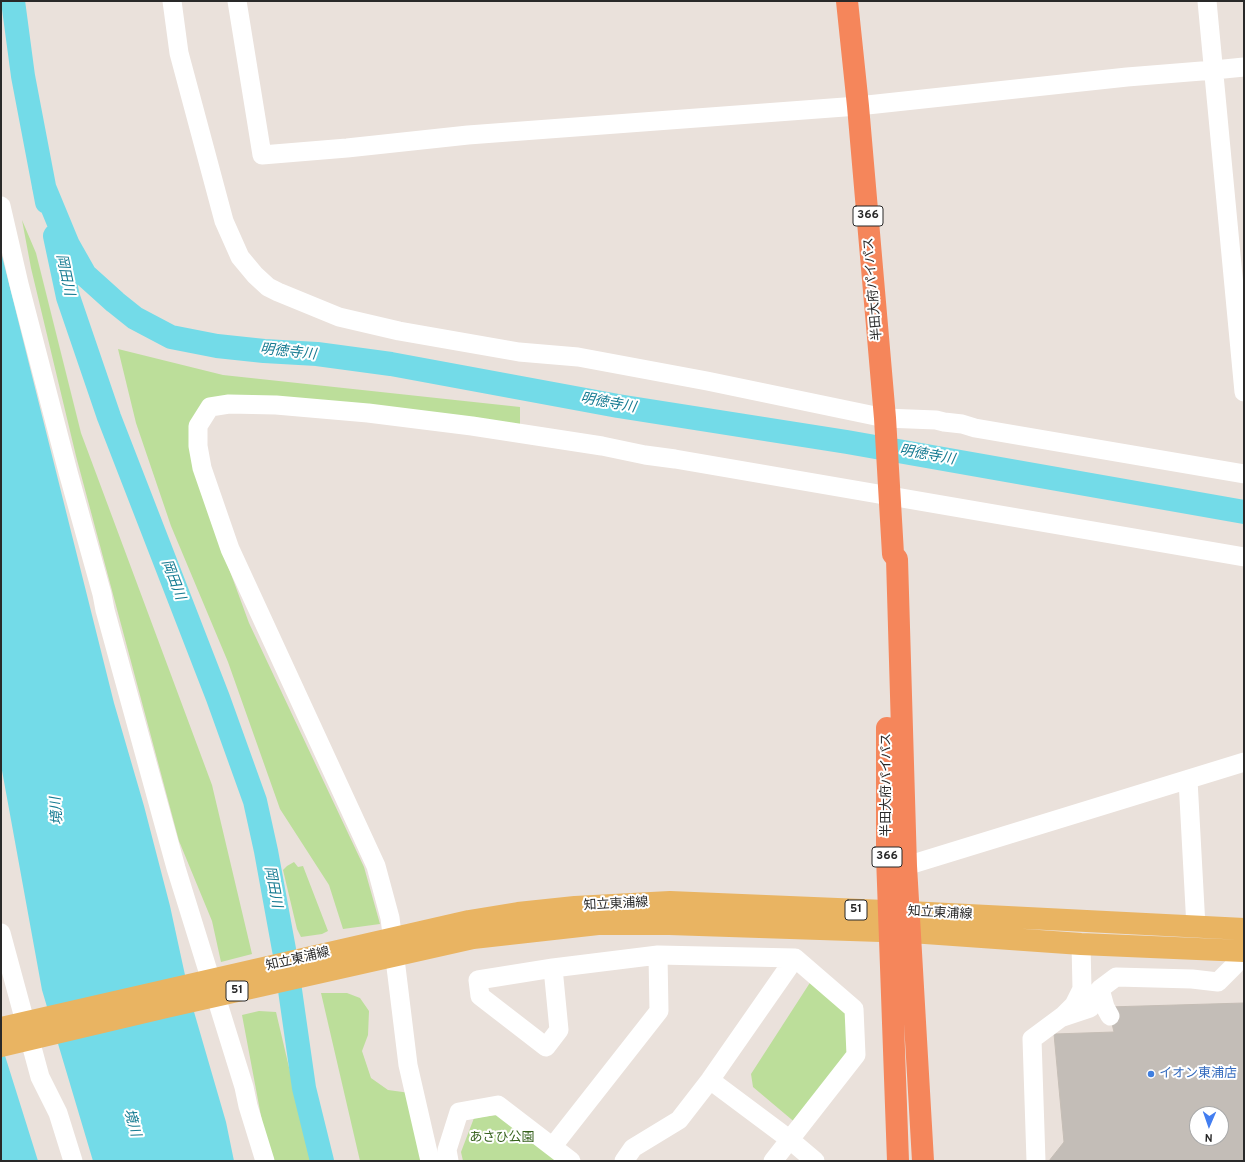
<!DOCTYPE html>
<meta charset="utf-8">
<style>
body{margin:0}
#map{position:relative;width:1245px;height:1162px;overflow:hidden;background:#eae1db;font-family:Overpass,sans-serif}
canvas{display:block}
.frame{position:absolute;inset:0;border:2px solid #292929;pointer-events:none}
.north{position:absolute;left:1189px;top:1106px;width:40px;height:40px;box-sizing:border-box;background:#fff;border:1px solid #a9a9a9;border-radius:50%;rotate:182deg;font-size:11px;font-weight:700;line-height:16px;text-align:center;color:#292929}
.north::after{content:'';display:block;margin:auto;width:14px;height:18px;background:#437ef0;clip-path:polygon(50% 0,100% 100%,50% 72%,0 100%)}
</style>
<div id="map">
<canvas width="1245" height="1162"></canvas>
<div class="frame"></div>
<div class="north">N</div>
</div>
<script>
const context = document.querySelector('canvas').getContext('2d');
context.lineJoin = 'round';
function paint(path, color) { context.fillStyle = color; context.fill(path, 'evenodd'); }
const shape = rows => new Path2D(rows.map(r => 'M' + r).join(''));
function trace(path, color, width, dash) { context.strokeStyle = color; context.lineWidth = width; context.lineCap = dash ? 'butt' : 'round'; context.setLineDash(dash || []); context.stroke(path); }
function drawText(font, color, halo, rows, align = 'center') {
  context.font = font + ' Overpass,"Noto Sans JP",sans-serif'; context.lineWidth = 4; context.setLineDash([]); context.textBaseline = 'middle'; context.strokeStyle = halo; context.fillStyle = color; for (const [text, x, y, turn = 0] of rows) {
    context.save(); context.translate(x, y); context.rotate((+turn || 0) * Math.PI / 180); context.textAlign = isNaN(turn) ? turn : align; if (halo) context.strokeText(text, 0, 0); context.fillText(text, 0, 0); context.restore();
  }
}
paint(shape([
 [22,220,36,253,81,433,212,785,252,954,221,962,212,921,179,841,76,456,31,268],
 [118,349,223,375,520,407,520,427,229,404,199,426,210,517,249,623,364,867,380,924,343,929,329,885,280,809,228,662,171,526,136,423],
 [294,862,298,867,303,866,328,931,322,934,301,937,297,929,283,870,287,866],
 [813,978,854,1009,856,1055,804,1130,753,1087,751,1074],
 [321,993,347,993,360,998,369,1011,368,1035,362,1051,371,1078,388,1090,410,1093,431,1161,360,1161],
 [259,1011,276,1012,311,1161,273,1161,264,1132,242,1015],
 [511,1113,567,1161,463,1161,461,1152,474,1118]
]), '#bcde9a');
paint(shape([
 [1,252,114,703,144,806,170,906,190,998,226,1122,234,1161,93,1161,42,990,1,765],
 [1,1043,33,1145,38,1161,1,1161]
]), '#73dbe8');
trace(shape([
 [13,1,23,76,47,202],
 [44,187,68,245,85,275,115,302,135,318,171,337,217,346,264,351,317,354,391,364,618,406,847,442,1244,512],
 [55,236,68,297,109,417,218,698,255,801,266,851,285,955,304,1088,322,1161]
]), '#73dbe8', 24);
const building = shape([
 [1244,1003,1244,1161,1049,1161,1064,1142,1054,1034,1114,1032,1108,1007,1244,1003],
 [1197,1114,1221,1114,1221,1138,1197,1138,1197,1114]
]);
paint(building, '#c3bdb7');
trace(building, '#c5bdb5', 1);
trace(shape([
 [172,1,179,53,224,221,240,257,255,275,268,287,278,292,339,317,399,331,519,352,578,357,707,381,885,418,936,420,944,422,962,424,975,428,1244,474],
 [237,1,262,155,347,148,468,135,858,106,1127,77,1214,70,1244,67],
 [1207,1,1244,392],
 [1,206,19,284,68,472,102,594,105,610,176,868,244,1087,248,1106,265,1161],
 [1188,780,1196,927],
 [906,866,1244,762],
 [1,933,40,1077,58,1113,73,1161],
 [553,968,559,1030,546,1047,480,996,478,980,553,968,658,955,795,958,854,1009,856,1055,773,1161],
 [1100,989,1105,1007,1110,1016],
 [1063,1017,1090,1008,1100,989,1116,977,1192,979,1218,982,1235,965,1237,951],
 [710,1080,789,1139,815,1161],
 [553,1146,659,1011,658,955],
 [430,1161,408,1065,390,918,376,866,230,549,202,468,198,446,198,426,210,407,229,404,276,405,368,413,472,426,602,446,645,455,675,459,1244,557],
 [449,1161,447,1150,459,1112,498,1105,571,1161],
 [624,1161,633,1148,679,1120,710,1080,795,958],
 [1036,1161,1032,1039,1063,1016,1074,1005,1082,989,1081,944]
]), '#fff', 19);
trace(shape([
 [1,1028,469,921,518,913,575,907,670,902,909,912,1244,929],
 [1,1046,166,1007,473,938,598,924,669,924,911,932,1081,944,1244,951]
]), '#e9b462', 22);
trace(shape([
 [847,1,858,106,885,418,893,554,897,559,906,866,923,1161],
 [887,728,887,856,898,1161]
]), '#f5865b', 22);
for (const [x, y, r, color] of [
 [1151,1074,4,"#3f7fe0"]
]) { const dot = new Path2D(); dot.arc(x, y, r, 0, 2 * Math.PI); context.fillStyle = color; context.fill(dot); trace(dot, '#fff', 1.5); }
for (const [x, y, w] of [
 [868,216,30],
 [887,857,30],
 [856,910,22],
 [237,991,22]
]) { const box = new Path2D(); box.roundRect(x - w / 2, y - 10, w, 20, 3); context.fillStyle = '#fff'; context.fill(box); trace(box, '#292929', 1); }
drawText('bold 12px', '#292929', null, [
 ["366",868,216],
 ["366",887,857],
 ["51",856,910],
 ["51",237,991]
]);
drawText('13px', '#292929', '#fff', [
 ["半田大府パイパス",874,289,-95],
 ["半田大府パイパス",887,785,-90],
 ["知立東浦線",616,905,-3],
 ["知立東浦線",940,914,3],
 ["知立東浦線",298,960,-13]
]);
drawText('13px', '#366cbe', '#fff', [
 ["イオン東浦店",1159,1074]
], 'left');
drawText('13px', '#36611d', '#fff', [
 ["あさひ公園",502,1138]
]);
drawText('italic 14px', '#147a91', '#fff', [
 ["岡田川",64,275,78],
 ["明徳寺川",288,353,6],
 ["明徳寺川",608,404,10],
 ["明徳寺川",927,456,10],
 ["岡田川",172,580,69],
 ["境川",58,811,-94],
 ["岡田川",272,887,79],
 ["境川",131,1123,74]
]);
</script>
